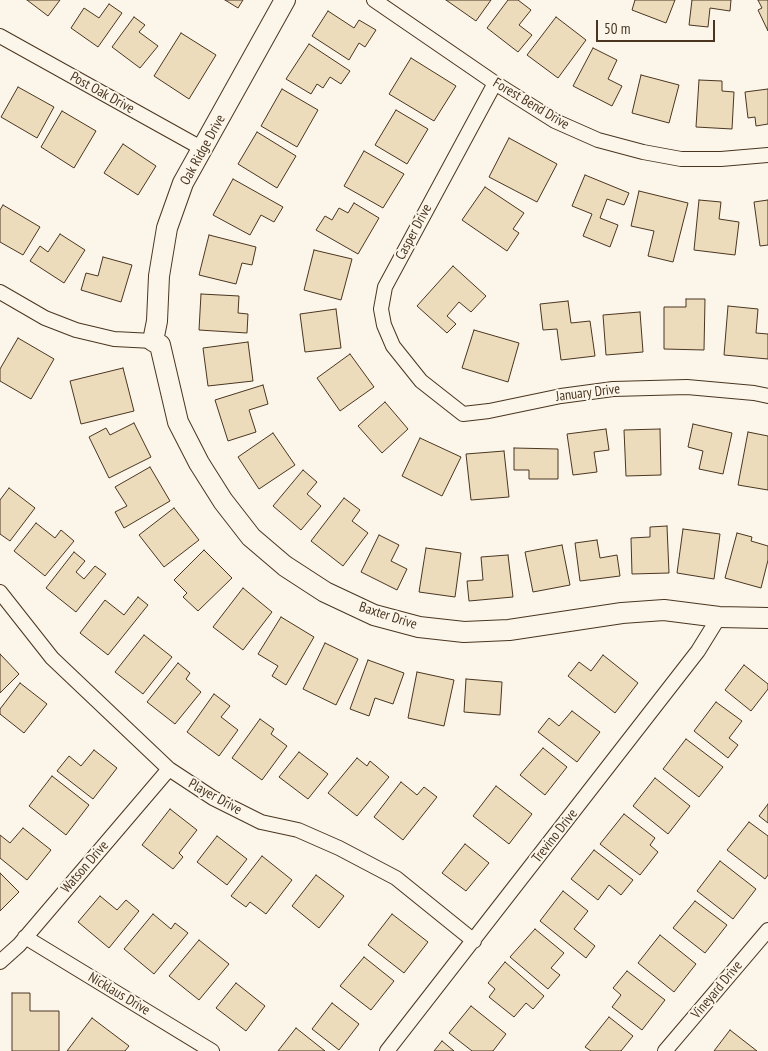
<!DOCTYPE html>
<style>
body{margin:0}
#map{position:relative;width:768px;height:1051px;overflow:hidden;background:#fbf6e9;font-family:"PT Sans Narrow",sans-serif}
canvas{display:block}
.scale{position:absolute;left:596px;top:20px;width:119px;height:22px;box-sizing:border-box;border:2px solid #4a3520;border-top:0;padding-left:6px;font-size:15px;line-height:18px;white-space:nowrap;color:#4a3520;-webkit-text-stroke:4px #fbf6e9;paint-order:stroke}
</style>
<div id="map">
<canvas width="768" height="1051"></canvas>
<div class="scale">50 m</div>
</div>
<script>
const context = document.querySelector('canvas').getContext('2d');
context.lineJoin = 'round';
function paint(path, color) { context.fillStyle = color; context.fill(path, 'evenodd'); }
const shape = rows => new Path2D(rows.map(r => 'M' + r).join(''));
function trace(path, color, width, dash) { context.strokeStyle = color; context.lineWidth = width; context.lineCap = dash ? 'butt' : 'round'; context.setLineDash(dash || []); context.stroke(path); }
function drawText(font, color, halo, rows, align = 'center') {
  context.font = font + ' "PT Sans Narrow",sans-serif'; context.lineWidth = 4; context.setLineDash([]); context.textBaseline = 'middle'; context.strokeStyle = halo; context.fillStyle = color; for (const [text, x, y, turn = 0] of rows) {
    context.save(); context.translate(x, y); context.rotate((+turn || 0) * Math.PI / 180); context.textAlign = isNaN(turn) ? turn : align; if (halo) context.strokeText(text, 0, 0); context.fillText(text, 0, 0); context.restore();
  }
}
const building = shape([
 [27,0,60,0,48,16,27,0],
 [225,0,243,0,238,8,225,0],
 [446,0,491,0,476,21,446,0],
 [508,0,518,0,531,10,519,25,532,35,518,52,487,28,508,0],
 [635,0,675,0,666,23,632,10,635,0],
 [692,0,731,0,730,11,710,8,708,27,689,25,692,0],
 [758,0,768,0,768,31,758,10,762,8,758,0],
 [109,4,122,13,98,47,71,28,84,8,99,18,109,4],
 [328,11,354,28,359,20,376,30,365,47,359,43,349,60,312,36,328,11],
 [134,17,145,25,139,32,158,46,140,68,112,47,134,17],
 [556,17,586,40,558,78,527,55,556,17],
 [181,33,216,55,189,99,154,76,181,33],
 [309,44,350,71,341,84,330,77,323,88,317,84,311,94,286,79,309,44],
 [593,48,617,60,608,79,622,86,612,106,573,86,593,48],
 [411,58,456,86,434,121,389,94,411,58],
 [641,75,679,85,669,123,632,113,641,75],
 [699,80,722,81,722,91,734,92,732,129,696,127,699,80],
 [18,87,54,107,37,138,1,117,18,87],
 [282,89,318,110,297,147,261,126,282,89],
 [768,89,768,124,756,126,755,117,748,118,745,92,768,89],
 [396,110,428,129,407,164,375,145,396,110],
 [62,111,96,131,74,168,41,147,62,111],
 [257,132,296,156,277,188,238,164,257,132],
 [509,138,557,164,537,202,489,177,509,138],
 [123,144,156,166,138,195,104,173,123,144],
 [364,151,404,174,383,208,344,186,364,151],
 [585,175,629,193,624,205,607,199,600,218,618,225,610,247,583,236,592,214,572,206,585,175],
 [233,179,283,207,274,222,261,215,250,235,213,215,233,179],
 [485,187,524,213,513,229,519,233,507,251,462,220,485,187],
 [639,191,688,203,673,262,648,256,654,231,631,226,639,191],
 [699,200,721,202,719,219,739,222,735,255,694,250,699,200],
 [768,200,768,245,760,246,754,202,768,200],
 [354,203,379,218,358,254,316,230,325,216,332,220,339,208,348,213,354,203],
 [3,205,40,227,23,255,0,242,0,210,3,205],
 [60,234,85,250,64,283,30,261,40,246,48,252,60,234],
 [209,235,256,247,252,265,242,263,236,284,199,275,209,235],
 [314,250,352,259,341,300,304,290,314,250],
 [103,257,132,265,121,302,81,290,86,273,98,276,103,257],
 [453,266,486,296,471,312,459,302,447,316,456,324,447,333,417,306,453,266],
 [201,294,239,296,238,313,248,314,247,333,199,330,201,294],
 [686,299,705,299,704,350,664,349,664,307,686,307,686,299],
 [568,301,571,323,590,321,595,356,561,360,557,329,543,330,540,304,568,301],
 [728,306,758,309,756,333,768,334,768,359,724,355,728,306],
 [336,309,341,348,305,352,300,314,336,309],
 [640,312,643,352,606,355,603,315,640,312],
 [474,330,519,343,508,382,462,368,474,330],
 [18,338,54,359,31,399,0,381,0,369,18,338],
 [248,342,253,381,208,386,203,348,248,342],
 [350,354,374,387,340,411,317,378,350,354],
 [123,368,134,411,81,424,70,381,123,368],
 [263,385,268,404,249,410,256,432,228,441,215,400,263,385],
 [385,402,408,429,382,453,358,426,385,402],
 [134,423,151,457,109,478,89,437,106,428,110,435,134,423],
 [693,424,732,433,723,474,699,469,703,451,688,447,693,424],
 [606,429,609,450,594,452,597,472,573,475,567,434,606,429],
 [660,429,661,475,626,476,624,430,660,429],
 [748,432,768,436,768,490,738,485,748,432],
 [273,433,295,465,259,489,238,457,273,433],
 [420,438,461,457,442,496,402,476,420,438],
 [514,448,558,449,558,479,529,479,529,470,514,470,514,448],
 [504,451,509,497,471,500,466,454,504,451],
 [150,467,170,501,124,528,115,512,127,506,115,487,150,467],
 [303,470,317,482,307,494,321,506,301,530,273,506,303,470],
 [9,488,35,508,10,541,0,534,0,500,9,488],
 [344,498,360,510,352,521,368,533,343,566,311,541,344,498],
 [174,508,199,540,164,567,139,535,174,508],
 [36,523,55,538,61,530,74,541,45,576,14,551,36,523],
 [667,526,669,573,632,574,631,538,650,537,650,527,667,526],
 [683,529,720,534,714,579,677,573,683,529],
 [737,533,752,537,751,541,768,546,768,560,761,588,725,578,737,533],
 [379,535,399,545,391,561,407,569,397,590,361,572,379,535],
 [597,540,600,558,617,555,620,576,580,581,575,543,597,540],
 [562,545,570,585,533,592,525,552,562,545],
 [426,548,461,553,455,597,419,592,426,548],
 [204,550,232,578,198,611,183,597,187,593,174,580,204,550],
 [74,552,85,561,76,572,84,579,95,566,106,574,76,612,46,588,74,552],
 [508,555,513,597,469,601,467,581,483,580,481,557,508,555],
 [243,588,272,612,243,650,213,627,243,588],
 [138,597,148,605,108,655,80,633,105,600,124,615,138,597],
 [281,617,314,637,286,685,272,676,278,666,258,654,281,617],
 [144,635,172,657,143,694,115,672,144,635],
 [325,643,358,659,336,705,303,689,325,643],
 [0,654,19,674,0,693,0,654],
 [603,655,638,683,615,713,568,676,579,662,591,671,603,655],
 [368,660,404,673,393,704,375,698,369,716,350,709,368,660],
 [178,663,190,673,186,679,201,692,175,724,147,702,178,663],
 [744,665,768,684,768,689,751,711,725,690,744,665],
 [417,672,454,680,444,726,408,718,417,672],
 [466,679,502,682,500,715,464,712,466,679],
 [20,683,47,704,24,733,0,714,0,709,20,683],
 [214,694,230,706,221,717,238,730,219,756,187,732,214,694],
 [716,702,742,721,729,738,738,745,728,758,694,731,716,702],
 [572,711,600,732,577,762,538,732,549,718,559,726,572,711],
 [260,719,274,729,271,734,287,746,262,780,232,758,260,719],
 [686,739,723,767,699,797,663,769,686,739],
 [543,748,567,767,545,795,520,775,543,748],
 [94,750,117,768,93,799,57,771,69,756,81,766,94,750],
 [299,752,328,774,308,799,279,777,299,752],
 [357,758,367,766,370,761,389,777,357,816,328,793,357,758],
 [52,776,89,805,66,835,29,806,52,776],
 [655,778,690,806,668,834,633,806,655,778],
 [401,782,417,795,424,787,437,797,403,840,374,817,401,782],
 [496,786,532,814,509,844,473,816,496,786],
 [768,804,768,823,759,816,768,804],
 [170,809,197,830,179,853,183,857,173,869,142,845,170,809],
 [624,814,655,838,650,845,658,852,640,875,600,844,624,814],
 [749,822,768,836,768,875,765,879,727,850,749,822],
 [23,828,51,850,27,880,0,858,0,835,10,843,23,828],
 [217,836,247,859,227,885,197,862,217,836],
 [465,844,489,863,466,891,442,873,465,844],
 [594,850,633,880,621,895,609,885,598,900,571,879,594,850],
 [262,856,292,880,266,914,250,902,246,907,231,896,262,856],
 [720,861,756,889,733,919,697,891,720,861],
 [0,873,19,892,0,911,0,873],
 [316,875,344,896,319,928,292,906,316,875],
 [563,891,588,911,574,929,595,946,586,958,540,921,563,891],
 [100,896,117,910,126,900,139,911,109,948,78,922,100,896],
 [695,901,727,925,705,953,673,928,695,901],
 [153,914,171,929,175,923,188,933,154,974,124,949,153,914],
 [392,914,428,942,404,973,368,945,392,914],
 [535,929,564,953,551,968,560,975,548,989,510,957,535,929],
 [660,935,696,964,674,992,638,963,660,935],
 [199,940,229,964,199,1000,169,976,199,940],
 [364,957,394,981,371,1010,340,986,364,957],
 [505,962,544,996,533,1009,526,1003,514,1017,489,997,495,989,488,983,505,962],
 [627,971,665,1000,642,1030,612,1007,621,995,613,988,627,971],
 [236,983,265,1006,246,1031,216,1008,236,983],
 [12,993,30,993,30,1011,59,1011,59,1051,12,1051,12,993],
 [332,1003,359,1024,339,1050,312,1029,332,1003],
 [471,1006,506,1034,493,1051,472,1051,449,1033,471,1006],
 [609,1017,633,1036,621,1051,591,1051,585,1047,609,1017],
 [92,1018,129,1046,125,1051,67,1051,92,1018],
 [296,1028,325,1051,278,1051,296,1028],
 [730,1030,757,1051,714,1051,730,1030],
 [442,1041,454,1051,434,1051,442,1041]
]);
paint(building, '#ecdcbc');
trace(building, '#4a3520', 1);
const street = shape([
 [374,0,495,83,555,121,598,140,643,152,681,159,721,159,768,155],
 [0,36,203,149],
 [495,83,385,287,381,309,384,325,393,346,421,381,463,414,489,411,561,396,613,389,687,387,754,393,768,396],
 [0,292,45,318,76,330,114,339,153,341],
 [0,592,52,658,169,769,213,798,261,822,298,830,339,848,396,878,474,941],
 [25,937,212,1051],
 [0,962,19,945,169,769],
 [387,1051,698,651,719,617],
 [665,1051,768,930]
]);
const secondary = shape([
 [285,0,183,183,167,228,159,276,157,321,153,341,160,345,178,422,199,463,223,501,251,537,285,566,325,592,374,615,419,627,464,632,509,630,622,613,664,610,719,617,768,618]
]);
trace(street, '#4a3520', 16);
trace(secondary, '#4a3520', 22);
trace(street, '#fbf6e9', 14);
trace(secondary, '#fbf6e9', 20);
drawText('14px', '#4a3520', '#fbf6e9', [
 ["Post Oak Drive",102,93,29],
 ["Forest Bend Drive",531,104,31],
 ["Oak Ridge Drive",203,150,-61],
 ["Casper Drive",414,232,-62],
 ["January Drive",588,393,-7],
 ["Baxter Drive",388,616,18],
 ["Player Drive",215,797,29],
 ["Trevino Drive",555,836,-52],
 ["Watson Drive",85,867,-49],
 ["Vineyard Drive",717,990,-50],
 ["Nicklaus Drive",119,994,31]
]);
</script>
